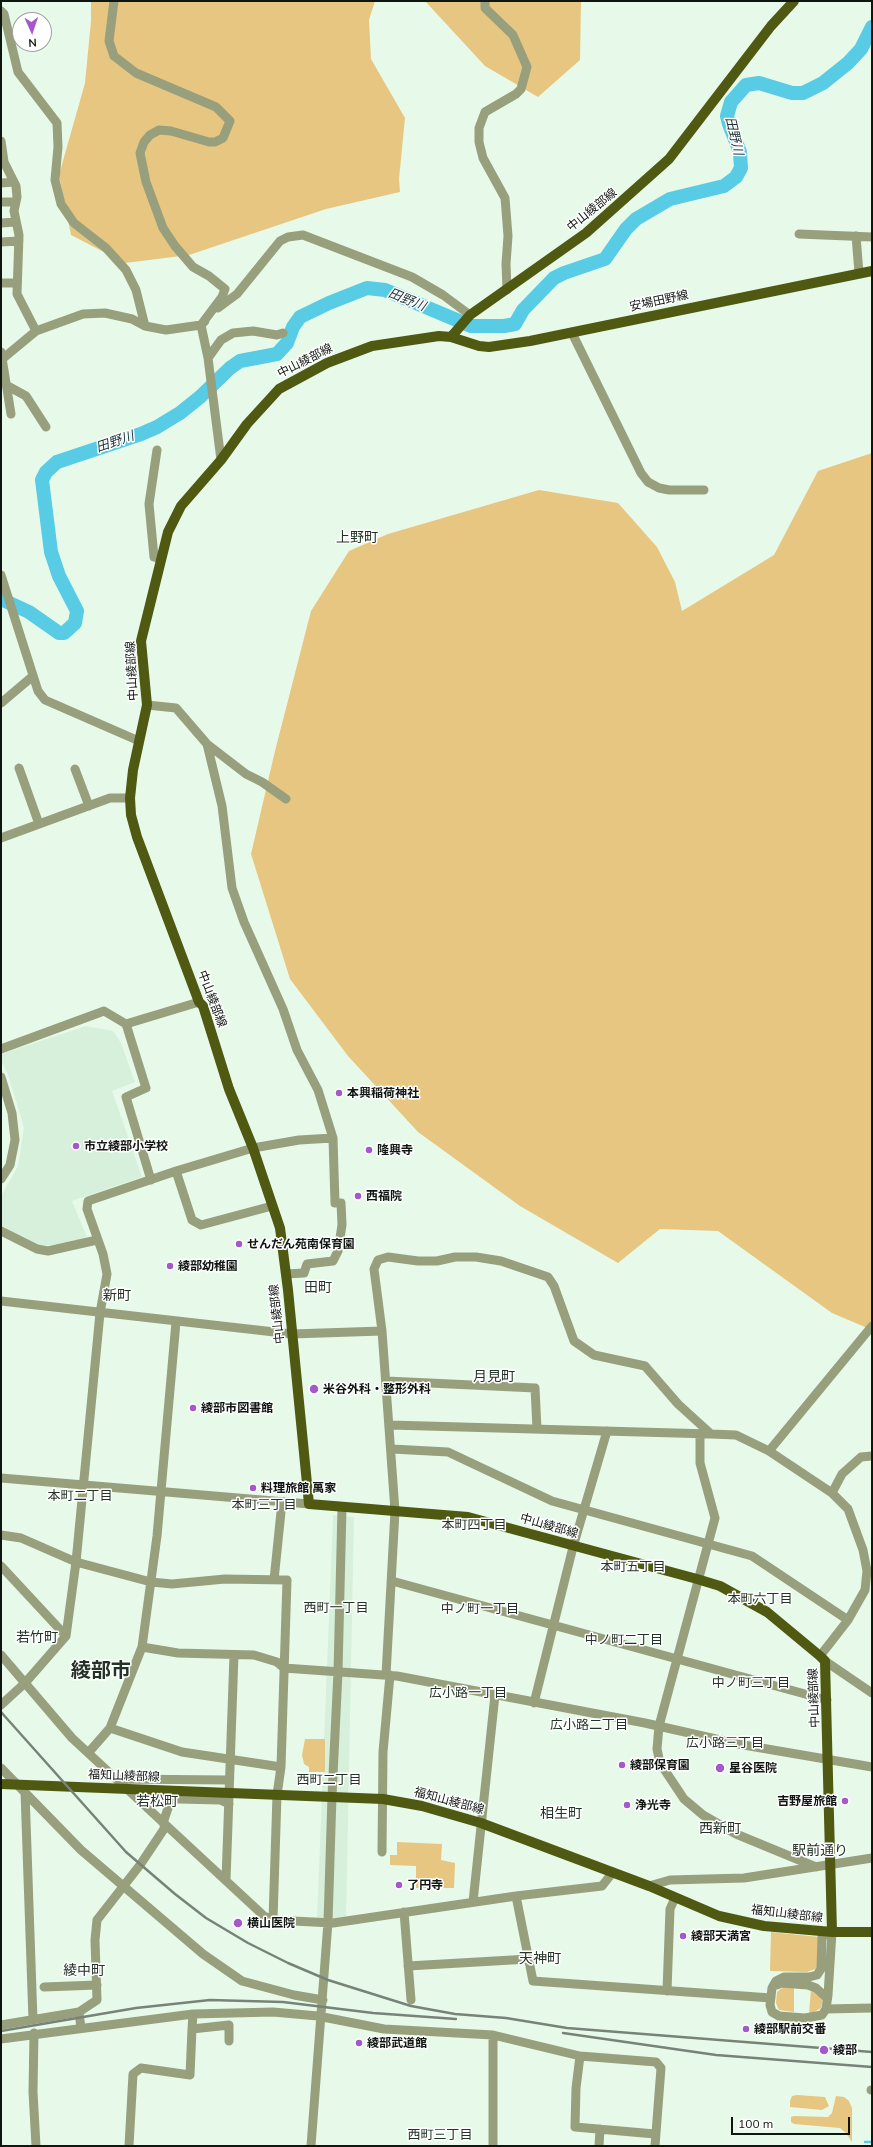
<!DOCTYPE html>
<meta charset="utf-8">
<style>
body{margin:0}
#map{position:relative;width:873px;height:2147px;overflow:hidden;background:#e7faea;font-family:Mulish,sans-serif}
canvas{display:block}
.frame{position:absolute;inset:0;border:2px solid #0f1510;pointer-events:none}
.north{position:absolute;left:12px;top:12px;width:40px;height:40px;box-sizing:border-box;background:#fff;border:1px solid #9fa19f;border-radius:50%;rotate:177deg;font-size:11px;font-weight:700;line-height:16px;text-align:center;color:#0f1510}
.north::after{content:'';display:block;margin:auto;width:14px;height:18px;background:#a558ca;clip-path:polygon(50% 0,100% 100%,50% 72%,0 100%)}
.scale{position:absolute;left:731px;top:2117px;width:119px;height:18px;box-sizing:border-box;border:2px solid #0f1510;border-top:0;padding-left:5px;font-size:12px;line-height:14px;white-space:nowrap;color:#0f1510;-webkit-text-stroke:3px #fff;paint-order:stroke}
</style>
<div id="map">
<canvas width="873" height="2147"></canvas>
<div class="frame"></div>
<div class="north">N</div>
<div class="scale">100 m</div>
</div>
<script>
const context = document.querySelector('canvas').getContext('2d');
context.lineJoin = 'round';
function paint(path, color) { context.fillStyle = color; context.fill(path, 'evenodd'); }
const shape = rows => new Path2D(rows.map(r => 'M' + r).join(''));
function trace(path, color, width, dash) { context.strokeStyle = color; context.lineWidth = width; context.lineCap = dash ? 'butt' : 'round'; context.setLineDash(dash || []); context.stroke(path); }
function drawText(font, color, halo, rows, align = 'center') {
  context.font = font + ' Mulish,"Noto Sans JP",sans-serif'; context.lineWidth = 3; context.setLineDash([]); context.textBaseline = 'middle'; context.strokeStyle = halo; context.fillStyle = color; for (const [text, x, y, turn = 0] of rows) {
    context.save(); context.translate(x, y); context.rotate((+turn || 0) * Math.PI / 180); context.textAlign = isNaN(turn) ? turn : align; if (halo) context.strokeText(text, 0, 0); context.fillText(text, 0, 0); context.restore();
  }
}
paint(shape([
 [86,1026,113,1031,121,1043,135,1082,112,1091,142,1177,72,1201,87,1237,71,1243,32,1247,1,1234,1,1196,18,1166,24,1127,8,1075,1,1060,1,1054],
 [333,1515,354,1517,346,1919,317,1919]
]), '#d7f0db');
paint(shape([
 [91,1,375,1,369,20,371,59,405,118,399,179,400,192,326,209,189,255,125,263,71,235,59,175,85,83,91,21],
 [425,1,581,1,580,60,538,97,485,66],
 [872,453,872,1330,832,1313,718,1231,660,1229,618,1263,520,1206,418,1132,348,1056,290,979,251,854,275,751,311,611,349,551,388,534,539,490,618,503,657,547,675,582,682,611,774,555,818,471],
 [305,1739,325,1739,325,1772,309,1772,309,1767,304,1764,302,1755],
 [397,1842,442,1844,441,1860,455,1863,454,1888,416,1888,416,1866,390,1865,390,1855,397,1855],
 [771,1932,819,1937,818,1968,807,1972,770,1971],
 [783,1987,794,1988,794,2012,779,2010,776,2003,777,1992],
 [811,1989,823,1998,821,2008,811,2014,809,2014],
 [797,2095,825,2097,829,2106,822,2110,790,2107,790,2101,792,2096],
 [836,2096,844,2097,849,2101,852,2108,852,2142,846,2133,840,2128,794,2124,791,2122,791,2117,794,2116,828,2117,832,2113]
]), '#e6c681');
trace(shape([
 [865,2142,872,2142]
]), '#58cbe5', 2.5);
trace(shape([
 [1,599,29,612,59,633,64,633,75,623,77,611,59,576,51,552,42,480,46,472,57,462,141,434,157,427,180,413,200,397,230,368,240,361,277,354,287,343,293,327,300,317,329,303,367,288,385,290,471,326,504,326,515,324,523,310,554,278,564,273,605,259,626,229,636,219,670,199,724,186,736,177,741,168,740,152,729,124,727,116,731,102,746,85,759,83,792,93,803,93,823,83,848,63,861,49,872,27]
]), '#58cbe5', 14);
trace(shape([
 [114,1,109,41,114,56,136,73,216,107,230,121,223,138,215,142,209,142,171,131,159,130,150,135,144,142,140,153,146,182,163,228,175,246,193,267,209,276,225,289,222,297,201,325,208,358,221,460],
 [485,1,485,8,513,35,527,67,521,89,516,94,485,112,479,128,479,142,483,158,505,198,508,236,506,264,507,290],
 [1,11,4,14,18,72,57,123,58,147,55,180,61,204,74,223,106,248,126,270,136,290,145,326],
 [1,141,4,162,16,186,17,197,14,211,19,235,17,294,36,331],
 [1,183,14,182],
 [1,202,16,202],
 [1,223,16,222],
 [799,234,872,237],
 [856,236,859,273],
 [1,242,19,241],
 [1,283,17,283],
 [218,308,237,294,280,241,288,237,303,235,412,277,443,295,470,315],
 [572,333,641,473,648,482,659,488,669,490,704,490],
 [1,352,11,414],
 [208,358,221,340,233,333,253,331,277,335,283,333],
 [1,360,36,331,83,314,105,313,132,319,145,326,166,330,201,325,205,321],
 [6,385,26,396,46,427],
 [157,450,149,504,154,557,160,558],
 [1,575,38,691,45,700,139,741],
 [1,703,33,676],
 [147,705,176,708,207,744,246,774,262,782,286,799],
 [207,744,222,806,232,888,244,922,283,1009,297,1050,318,1090,333,1138,335,1203,341,1203,342,1225,338,1251,333,1261,307,1264,304,1273,286,1274],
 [19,768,39,824],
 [75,769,89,806],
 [1,838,110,798,130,798],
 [126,1024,146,1088,126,1097,151,1180],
 [1,1049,104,1011,126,1024,199,1002],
 [1,1077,12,1113,15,1140,10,1165,1,1179],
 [176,1171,192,1220,201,1225,272,1206],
 [1,1231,37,1249,48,1251,97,1240],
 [1,1301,292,1334,382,1331],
 [387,1381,535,1388,537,1429],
 [390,1425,711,1434,736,1435,769,1451,832,1493,848,1509,863,1550,867,1571,865,1590,848,1620,820,1656],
 [700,1435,700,1463,715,1518,659,1726,657,1749,660,1763,684,1799,703,1815,736,1834,816,1867],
 [392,1449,448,1452,552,1501,752,1556,848,1620],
 [769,1451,872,1326],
 [1,1478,309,1504],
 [832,1493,842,1474,861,1457,872,1456],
 [1,1535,21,1538,76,1562,151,1582,172,1584,225,1579,287,1580,281,1767,277,1795,273,1920],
 [1,1566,66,1636],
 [274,1580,282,1502],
 [392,1581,827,1700],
 [142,1647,178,1653,254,1655,277,1662,284,1668,397,1676,645,1723,738,1744,872,1767],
 [1,1655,72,1738,264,1916,273,1920,333,1923,516,1896,602,1886,613,1872],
 [825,1661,872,1693],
 [386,1675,395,1511,382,1331,374,1269,378,1260,388,1257,418,1261,437,1261,455,1257,476,1257,501,1261,548,1277,554,1286,574,1341,594,1355,645,1366,678,1404,711,1434],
 [534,1703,573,1547,607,1431],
 [1,1705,25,1683,66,1636,76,1562,100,1313,107,1274,103,1254,87,1209,88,1201,176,1171,253,1148,299,1140,333,1138],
 [110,1728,182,1752,281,1767],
 [89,1752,110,1728,142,1647,157,1536,176,1322],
 [1,1768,81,1850,203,1954,242,1981,294,1995,323,2000],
 [117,1779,229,1780],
 [25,1792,33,2020],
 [137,1798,220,1800,229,1804],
 [163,1823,171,1799],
 [382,1852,383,1752,390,1675],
 [226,1880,234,1655],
 [649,1886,670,1880,744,1878,872,1858],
 [516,1896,533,1981,771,1998],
 [473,1902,495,1695],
 [404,1912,411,2000],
 [832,1932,828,1995,826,2009,822,2015,805,2018,779,2016,772,2012,770,2005,772,1988,776,1981,784,1977,809,1977,817,1975,821,1969,822,1937,832,1932],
 [408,1966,529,1959],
 [777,1985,781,1983,808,1985,816,1988,827,1998],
 [44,1987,97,1985],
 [667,1991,670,1909,675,1898],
 [826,2009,872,2008],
 [193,2014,192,2029,229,2025,229,2041],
 [1,2025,79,2012],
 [81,2028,79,2012,97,2000,95,1940,97,1920,140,1865,166,1826],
 [34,2033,33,2092,36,2146],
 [1,2039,193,2014,273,2012,318,2016,384,2029,493,2035,580,2056,656,2062,661,2068,655,2146],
 [580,2056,576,2088,575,2127,655,2134],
 [871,2090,872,2090],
 [129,2146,133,2074,141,2068,190,2075,192,2029],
 [311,2146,328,1922,332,1796,338,1672,342,1508],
 [493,2146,493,2035],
 [599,2146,600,2129]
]), '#989f7d', 9);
trace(shape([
 [451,337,470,315,586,233,669,159,771,26,794,1],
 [1,1784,383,1799,422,1806,481,1823,649,1886,719,1916,764,1926,832,1932,872,1932],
 [832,1932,825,1661,820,1656,767,1612,720,1586,697,1579,468,1517,309,1504,288,1290,280,1228,253,1148,229,1089,203,1006,199,1002,137,837,131,815,130,798,133,770,147,705,141,641,168,532,181,506,221,460,247,424,279,389,327,363,372,346,439,336,451,337,479,346,489,347,530,341,872,271]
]), '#4f5912', 10);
trace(shape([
 [1,1712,126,1852,175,1894,206,1918,248,1943,288,1963,328,1980,411,2006,455,2014,506,2018,567,2028,872,2052],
 [1,2031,136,2008,210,2000,283,2002,373,2013,456,2019],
 [563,2033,716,2055,872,2067]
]), '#778379', 2.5);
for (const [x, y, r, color] of [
 [339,1093,4,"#a558ca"],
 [76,1146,4,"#a558ca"],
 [369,1150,4,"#a558ca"],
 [358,1196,4,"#a558ca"],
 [239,1244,4,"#a558ca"],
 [170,1266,4,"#a558ca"],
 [314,1389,5,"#a558ca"],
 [193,1408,4,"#a558ca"],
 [253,1488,4,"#a558ca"],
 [622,1765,4,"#a558ca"],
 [720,1768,5,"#a558ca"],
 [845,1801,4,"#a558ca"],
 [627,1805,4,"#a558ca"],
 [399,1885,4,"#a558ca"],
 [238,1923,5,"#a558ca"],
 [683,1936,4,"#a558ca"],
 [746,2029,4,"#a558ca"],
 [359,2043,4,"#a558ca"],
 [824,2050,5,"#a558ca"]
]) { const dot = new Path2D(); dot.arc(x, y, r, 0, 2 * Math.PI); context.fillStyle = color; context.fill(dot); trace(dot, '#fff', 1.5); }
drawText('12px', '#0f1510', '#fff', [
 ["中山綾部線",592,210,-39],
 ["安場田野線",659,301,-12],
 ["中山綾部線",305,361,-27],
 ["中山綾部線",132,671,-93],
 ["中山綾部線",212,999,69],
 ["中山綾部線",277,1314,-96],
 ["中山綾部線",549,1526,16],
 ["中山綾部線",814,1698,-92],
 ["福知山綾部線",124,1776,2],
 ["福知山綾部線",449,1801,15],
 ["福知山綾部線",787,1914,7]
]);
drawText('bold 12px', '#0f1510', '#fff', [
 ["本興稲荷神社",347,1093],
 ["市立綾部小学校",84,1146],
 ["隆興寺",377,1150],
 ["西福院",366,1196],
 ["せんだん苑南保育園",247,1244],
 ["綾部幼稚園",178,1266],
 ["米谷外科・整形外科",323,1389],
 ["綾部市図書館",201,1408],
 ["料理旅館 萬家",261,1488],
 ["綾部保育園",630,1765],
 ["星谷医院",729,1768],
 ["吉野屋旅館",837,1801,"right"],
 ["浄光寺",635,1805],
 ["了円寺",407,1885],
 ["横山医院",247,1923],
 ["綾部天満宮",691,1936],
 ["綾部駅前交番",754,2029],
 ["綾部武道館",367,2043],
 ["綾部",833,2050]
], 'left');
drawText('italic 13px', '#1c3136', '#fff', [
 ["田野川",734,136,77],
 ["田野川",407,300,22],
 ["田野川",115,442,-19]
]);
drawText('13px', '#243327', '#fff', [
 ["本町二丁目",80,1496],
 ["本町三丁目",264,1505],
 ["本町四丁目",474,1525],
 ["本町五丁目",633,1567],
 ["本町六丁目",760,1599],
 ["西町一丁目",336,1608],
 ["中ノ町一丁目",480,1609],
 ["中ノ町二丁目",624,1640],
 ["中ノ町三丁目",751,1683],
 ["広小路一丁目",468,1693],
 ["広小路二丁目",589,1725],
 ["広小路三丁目",725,1743],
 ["西町二丁目",329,1780],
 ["西町三丁目",440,2135]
]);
drawText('14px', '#243327', '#fff', [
 ["上野町",357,538],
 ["田町",318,1288],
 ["新町",117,1296],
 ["月見町",494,1377],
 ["若竹町",37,1638],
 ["若松町",157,1802],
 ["相生町",561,1814],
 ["西新町",720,1829],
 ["駅前通り",820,1851],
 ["天神町",540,1959],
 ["綾中町",84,1971]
]);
drawText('bold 20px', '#243327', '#fff', [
 ["綾部市",101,1671]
]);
</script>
